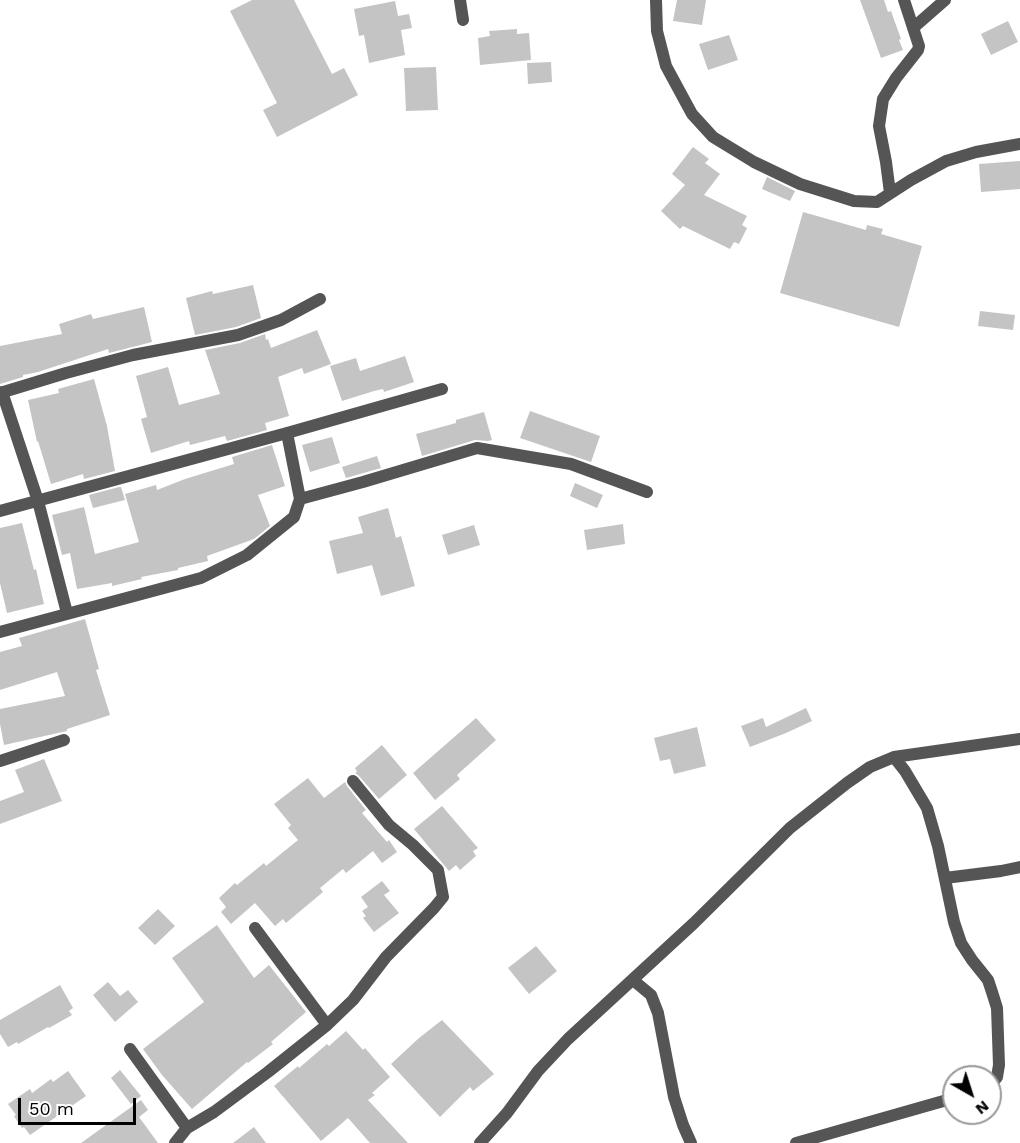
<!DOCTYPE html>
<style>
body{margin:0}
#map{position:relative;width:1020px;height:1143px;overflow:hidden;background:#fff;font-family:"Work Sans",sans-serif}
canvas{display:block}
.north{position:absolute;left:942px;top:1065px;width:60px;height:60px;box-sizing:border-box;background:#fff;border:2px solid #999;border-radius:50%;rotate:141deg;font-size:16px;font-weight:700;line-height:24px;text-align:center;color:#000}
.north::after{content:'';display:block;margin:auto;width:21px;height:27px;background:#000;clip-path:polygon(50% 0,100% 100%,50% 72%,0 100%)}
.scale{position:absolute;left:18px;top:1098px;width:118px;height:27px;box-sizing:border-box;border:3px solid #000;border-top:0;padding-left:8px;font-size:18px;line-height:21px;white-space:nowrap;color:#000;-webkit-text-stroke:4px #fff;paint-order:stroke}
</style>
<div id="map">
<canvas width="1020" height="1143"></canvas>
<div class="north">N</div>
<div class="scale">50 m</div>
</div>
<script>
const context = document.querySelector('canvas').getContext('2d');
context.lineJoin = 'round';
function paint(path, color) { context.fillStyle = color; context.fill(path, 'evenodd'); }
const shape = rows => new Path2D(rows.map(r => 'M' + r).join(''));
function trace(path, color, width, dash) { context.strokeStyle = color; context.lineWidth = width; context.lineCap = dash ? 'butt' : 'round'; context.setLineDash(dash || []); context.stroke(path); }
paint(shape([
 [252,0,294,0,332,74,344,68,358,95,277,137,263,110,277,103,230,11],
 [677,0,706,0,702,25,673,21],
 [860,0,884,0,888,12,891,11,901,39,899,40,903,50,881,58],
 [395,1,398,16,409,14,412,28,401,30,405,55,369,63,364,35,359,36,354,9],
 [1008,21,1018,42,991,55,981,34],
 [517,29,517,34,529,33,531,60,480,65,478,38,490,36,489,31],
 [729,35,738,60,708,70,699,44],
 [551,62,552,82,528,84,527,63],
 [436,67,438,110,406,111,404,68],
 [693,147,709,159,705,163,720,174,704,195,747,216,742,225,747,228,739,244,734,242,730,249,683,226,680,229,661,211,685,185,672,174],
 [1020,161,1020,189,981,192,979,164],
 [767,177,795,191,790,201,762,189],
 [803,212,866,230,867,225,883,229,881,234,922,246,899,327,780,293],
 [253,285,261,318,236,327,195,335,186,298,212,291,213,294],
 [144,307,152,342,109,353,108,349,38,372,23,375,23,377,0,384,0,346,62,334,59,324,91,314,93,319],
 [980,311,1015,315,1013,330,978,326],
 [317,330,331,364,304,374,302,368,278,377,289,416,265,423,267,430,227,441,225,436,190,445,189,441,151,453,141,419,147,417,136,376,168,367,179,405,220,394,205,350,240,343,265,334,266,340,268,339,271,348],
 [405,356,414,382,384,392,383,389,374,391,342,401,330,366,356,358,360,371],
 [94,379,107,426,115,471,84,479,83,474,51,484,38,441,37,442,28,400,59,393,58,389],
 [530,411,600,436,591,462,520,438],
 [484,412,492,440,488,441,475,440,422,456,416,434,456,423,456,420],
 [332,437,340,463,310,472,302,445],
 [272,445,285,486,258,495,270,526,254,539,207,556,208,561,178,568,178,570,141,577,142,579,112,586,112,583,77,589,70,553,62,555,52,515,84,507,95,554,139,542,125,494,156,485,157,490,185,479,234,464,232,457],
 [377,456,381,468,346,478,342,467],
 [575,483,603,495,597,508,570,496],
 [119,487,121,487,125,500,93,508,89,495],
 [388,508,396,538,401,536,415,586,381,596,372,565,337,574,329,541,363,533,358,517],
 [22,523,34,570,36,569,44,604,7,613,0,583,0,528],
 [623,524,625,544,587,550,584,530],
 [474,525,480,545,448,555,442,535],
 [85,619,99,669,96,670,110,715,67,729,67,731,4,745,0,724,0,709,65,696,57,672,0,690,0,652,22,646,19,638],
 [806,708,812,721,786,733,750,747,741,726,763,718,766,727],
 [476,718,496,740,457,775,460,779,435,800,413,773],
 [697,727,706,766,674,774,670,759,660,761,654,738],
 [382,745,407,775,379,799,359,776,355,773,357,772,355,768],
 [44,759,62,801,0,824,0,801,24,792,15,770],
 [308,778,324,798,345,782,347,786,366,810,362,813,387,842,389,840,397,852,382,863,373,851,346,873,343,869,320,888,323,892,286,923,283,919,275,926,255,903,231,924,221,912,226,907,219,898,235,883,237,885,264,863,266,866,298,840,288,828,291,825,274,804],
 [442,806,478,848,473,851,476,856,460,870,456,865,449,871,414,829],
 [382,881,390,891,384,895,399,913,374,932,363,918,366,916,362,911,368,907,361,897],
 [158,909,175,926,155,945,138,928],
 [217,925,254,978,269,965,306,1012,271,1042,273,1044,248,1063,247,1062,192,1109,162,1075,143,1049,204,1002,172,958],
 [536,946,557,971,529,994,508,968],
 [108,982,120,996,128,990,138,1002,115,1022,93,995],
 [60,985,73,1008,69,1011,72,1015,49,1028,48,1027,18,1044,17,1042,8,1047,0,1034,0,1020],
 [442,1020,494,1074,473,1091,470,1087,440,1117,391,1064,419,1038],
 [346,1031,363,1050,365,1048,390,1077,372,1093,375,1095,368,1100,408,1143,370,1143,348,1118,321,1141,274,1086,298,1066,299,1068,327,1044,329,1046],
 [120,1070,141,1096,131,1104,111,1078],
 [68,1071,86,1096,30,1135,24,1127,22,1128,14,1116,16,1115,8,1104,30,1089,32,1093,51,1079,53,1082],
 [141,1100,148,1110,139,1117,158,1143,81,1143],
 [254,1127,266,1143,233,1143]
]), '#c4c4c4');
trace(shape([
 [460,0,463,20],
 [656,0,657,31,666,66,692,114,713,137,754,162,800,184,854,201,877,202,911,180,946,161,976,152,1020,144],
 [913,28,945,0],
 [890,193,886,162,879,126,883,99,896,78,918,50,919,46,904,0],
 [2,392,38,501,67,613],
 [0,393,66,373,133,355,238,335,281,320,320,299],
 [300,499,363,482,477,448,571,464,647,492],
 [0,511,287,433,442,389],
 [0,632,201,578,247,555,294,517,300,499,287,433],
 [894,757,905,771,927,808,938,846,954,922,961,943,972,960,988,980,992,992,997,1008,999,1065,997,1077,990,1086],
 [0,761,64,740],
 [945,878,1001,871,1020,867],
 [255,928,327,1025],
 [633,980,651,995,658,1013,674,1097,683,1125,691,1143],
 [130,1049,187,1128],
 [175,1143,187,1128,214,1112,268,1072,327,1025,353,1000,386,957,434,908,443,897,438,870,413,845,389,825,353,781],
 [480,1143,507,1113,538,1071,568,1039,694,923,790,828,847,783,870,767,894,757,1020,739],
 [796,1143,954,1098]
]), '#555', 12);
</script>
